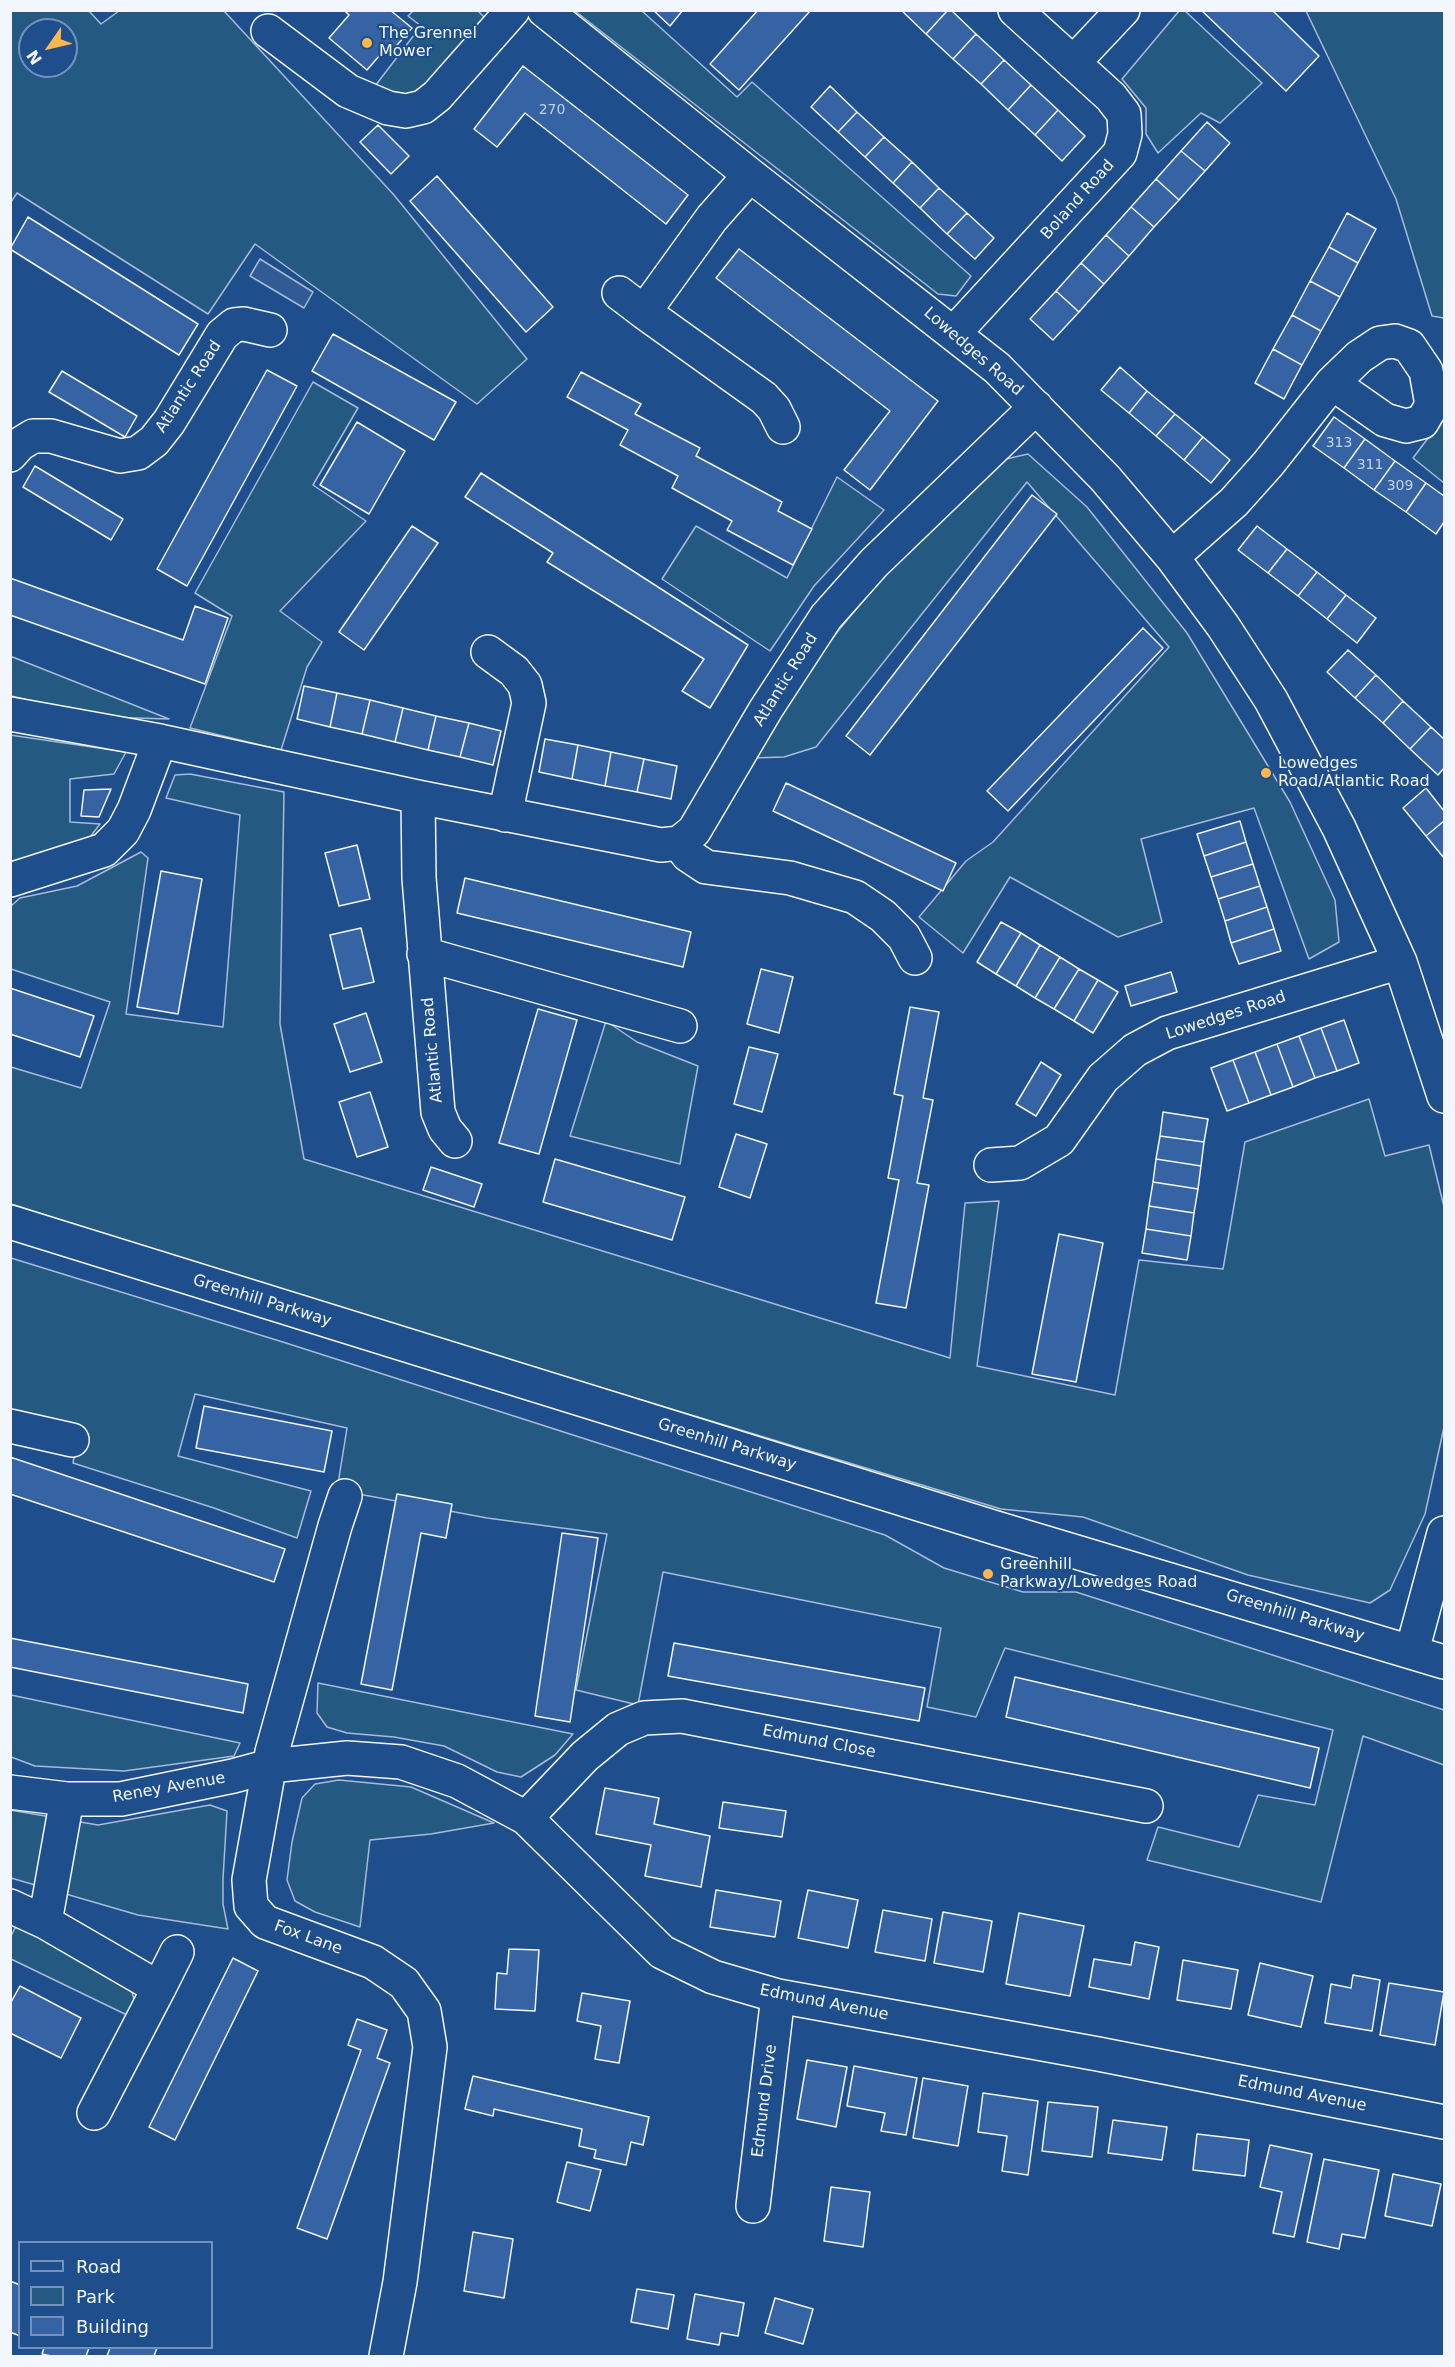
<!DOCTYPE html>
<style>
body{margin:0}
#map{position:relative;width:1455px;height:2367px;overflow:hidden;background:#1f4e8c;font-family:"DejaVu Sans",sans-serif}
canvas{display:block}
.frame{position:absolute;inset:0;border:12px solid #f2f6ff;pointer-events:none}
.legend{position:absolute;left:18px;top:2241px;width:195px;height:108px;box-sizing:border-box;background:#1f4e8c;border:2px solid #7391ba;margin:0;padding:8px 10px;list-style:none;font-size:18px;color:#f2f6ff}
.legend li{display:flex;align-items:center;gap:12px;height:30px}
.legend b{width:30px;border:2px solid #7391ba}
.north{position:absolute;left:18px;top:18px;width:60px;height:60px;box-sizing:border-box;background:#1f4e8c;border:2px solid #7391ba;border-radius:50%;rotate:236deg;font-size:16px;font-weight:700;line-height:24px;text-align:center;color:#f2f6ff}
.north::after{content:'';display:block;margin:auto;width:21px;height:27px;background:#ffb74d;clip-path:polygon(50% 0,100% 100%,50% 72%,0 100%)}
</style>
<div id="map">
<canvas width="1455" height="2367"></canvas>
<div class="frame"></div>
<ul class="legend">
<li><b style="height:8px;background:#1f4e8c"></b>Road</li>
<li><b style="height:16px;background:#245a82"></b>Park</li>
<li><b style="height:16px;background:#3563a3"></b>Building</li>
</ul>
<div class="north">N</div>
</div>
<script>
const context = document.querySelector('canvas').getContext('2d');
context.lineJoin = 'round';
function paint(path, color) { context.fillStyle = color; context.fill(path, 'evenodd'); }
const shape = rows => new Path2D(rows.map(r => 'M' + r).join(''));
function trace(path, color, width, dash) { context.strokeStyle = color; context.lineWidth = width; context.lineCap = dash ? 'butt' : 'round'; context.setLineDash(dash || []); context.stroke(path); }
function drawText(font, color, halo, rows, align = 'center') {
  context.font = font + ' "DejaVu Sans",sans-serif'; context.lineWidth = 4.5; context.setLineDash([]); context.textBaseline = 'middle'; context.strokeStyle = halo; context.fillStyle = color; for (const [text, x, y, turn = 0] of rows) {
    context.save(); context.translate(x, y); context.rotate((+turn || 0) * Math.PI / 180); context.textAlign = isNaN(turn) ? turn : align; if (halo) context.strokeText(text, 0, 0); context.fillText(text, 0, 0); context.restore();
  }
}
const green = shape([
 [11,10,89,11,101,24,119,11,224,11,394,195,527,359,477,404,255,244,208,314,17,193,11,202,11,10],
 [30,30,66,30,66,66,30,66,30,30],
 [1184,10,1262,83,1220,123,1201,113,1158,153,1146,134,1146,108,1122,79,1179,11,1184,10],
 [413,11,478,11,484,17,480,30,438,78,405,100,375,86,421,26,408,16,413,11],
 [575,11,642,11,737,97,752,82,971,276,956,296,938,294,575,11],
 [1306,11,1444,11,1444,318,1432,316,1396,199,1306,11],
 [313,382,358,408,313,485,366,521,280,611,322,642,307,667,281,750,190,728,232,616,195,593,313,382],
 [1444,417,1444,483,1413,458,1444,417],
 [1028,454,1087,507,1187,633,1290,802,1335,900,1339,942,1309,959,1254,808,1141,839,1162,922,1118,937,1010,877,963,953,919,917,966,861,993,842,1169,647,1027,482,816,747,784,757,751,758,761,733,838,631,918,535,1006,459,1028,454],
 [837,477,884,510,814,586,770,651,662,579,696,526,787,578,837,477],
 [10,656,169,719,101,717,11,696,10,656],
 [10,735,126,752,114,774,70,779,70,822,100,824,87,841,11,864,10,735],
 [190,774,284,792,280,1024,304,1159,950,1358,965,1203,999,1201,977,1366,1115,1395,1139,1260,1223,1269,1245,1142,1369,1099,1385,1156,1429,1145,1444,1207,1444,1427,1425,1514,1390,1590,1370,1603,1248,1575,1083,1517,1001,1509,289,1293,11,1204,11,1067,81,1088,110,1002,11,969,11,906,20,898,77,886,141,852,148,858,126,1014,223,1027,240,815,166,798,175,775,190,774],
 [606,1021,637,1042,698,1066,680,1164,570,1136,606,1021],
 [11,1258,286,1343,885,1535,944,1568,1023,1592,1076,1592,1444,1710,1444,1765,1363,1736,1321,1902,1147,1860,1158,1827,1239,1847,1258,1795,1315,1805,1333,1730,1005,1648,976,1717,927,1707,941,1628,663,1572,638,1705,576,1690,607,1534,487,1518,337,1490,347,1428,195,1394,178,1456,311,1491,297,1538,214,1508,73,1463,79,1429,11,1412,11,1258],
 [318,1683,573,1734,555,1755,521,1777,497,1772,444,1746,394,1737,347,1733,327,1727,317,1713,318,1683],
 [10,1695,11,1695,240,1743,234,1756,124,1771,35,1766,11,1757,10,1695],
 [339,1780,411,1787,494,1823,431,1834,370,1840,360,1927,315,1912,295,1901,287,1880,292,1842,302,1798,315,1784,339,1780],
 [210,1805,227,1811,223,1879,223,1904,228,1929,138,1915,11,1878,10,1810,98,1825,210,1805],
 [27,1923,128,1979,134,1999,129,2016,11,1959,10,1938,15,1928,27,1923]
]);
paint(green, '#245a82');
trace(green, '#a8bbd7', 1.5);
const parking = shape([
 [260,259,313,292,304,308,250,276,260,259]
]);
paint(parking, '#305b95');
trace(parking, '#a8bbd7', 1.5);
const building = shape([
 [344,10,390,10,412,28,391,52,386,48,367,70,329,38,349,15,344,10],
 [653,10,683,10,670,26,653,10],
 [758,10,811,10,739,90,710,64,758,10],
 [901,10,948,10,926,34,901,10],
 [948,10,951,10,976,34,953,59,926,34,948,10],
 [1201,10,1272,10,1319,56,1286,91,1201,10],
 [976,34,1004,60,981,84,953,59,976,34],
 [1004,60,1031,85,1008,110,981,84,1004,60],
 [523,66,688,195,666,224,525,113,497,147,474,129,523,66],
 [1031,85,1058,110,1035,135,1008,110,1031,85],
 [830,86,857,112,838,132,811,107,830,86],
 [1058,110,1085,136,1062,161,1035,135,1058,110],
 [857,112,884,137,865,157,838,132,857,112],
 [1207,122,1230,143,1205,171,1181,151,1207,122],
 [378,125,409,156,391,174,360,142,378,125],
 [884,137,912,162,893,183,865,157,884,137],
 [1181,151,1205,171,1179,200,1156,179,1181,151],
 [912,162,939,188,920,208,893,183,912,162],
 [437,176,553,307,526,332,410,201,437,176],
 [1156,179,1179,200,1154,227,1131,207,1156,179],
 [939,188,967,213,947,234,920,208,939,188],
 [1131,207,1154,227,1129,256,1106,235,1131,207],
 [967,213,994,238,975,259,947,234,967,213],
 [1347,213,1376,229,1358,263,1329,247,1347,213],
 [28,217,198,324,179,355,10,249,28,217],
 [1106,235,1129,256,1104,284,1081,263,1106,235],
 [1329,247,1358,263,1340,297,1310,281,1329,247],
 [739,249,938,401,870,490,844,470,890,411,716,278,739,249],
 [1081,263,1104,284,1079,312,1056,291,1081,263],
 [1310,281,1340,297,1321,331,1292,315,1310,281],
 [1056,291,1079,312,1053,340,1030,319,1056,291],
 [1292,315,1321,331,1302,365,1273,349,1292,315],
 [333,334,456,402,434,440,312,371,333,334],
 [1273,349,1302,365,1284,399,1255,383,1273,349],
 [1120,367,1147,391,1129,413,1101,390,1120,367],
 [267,370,297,386,187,586,157,569,267,370],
 [62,371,137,416,125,437,49,392,62,371],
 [581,372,641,404,635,414,700,448,696,456,782,502,778,511,812,529,793,565,727,530,732,521,672,488,678,476,620,445,628,430,567,397,581,372],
 [1147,391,1175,414,1156,436,1129,413,1147,391],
 [1175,414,1203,437,1184,460,1156,436,1175,414],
 [1334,417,1365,439,1344,468,1313,446,1334,417],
 [357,422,405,451,369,514,320,485,357,422],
 [1203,437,1230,460,1211,483,1184,460,1203,437],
 [1365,439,1395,461,1374,490,1344,468,1365,439],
 [1395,461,1426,483,1406,512,1374,490,1395,461],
 [35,466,123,519,111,540,23,487,35,466],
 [481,473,748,645,710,708,682,691,704,659,547,562,553,553,465,497,481,473],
 [1426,483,1444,496,1444,522,1436,534,1406,512,1426,483],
 [1032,495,1057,514,870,755,846,736,1032,495],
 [412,526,438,543,364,650,339,632,412,526],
 [1257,526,1287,549,1268,573,1238,550,1257,526],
 [1287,549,1317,572,1298,596,1268,573,1287,549],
 [1317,572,1346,595,1327,619,1298,596,1317,572],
 [10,578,183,640,195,606,228,618,205,684,10,615,10,578],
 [1346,595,1376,618,1357,643,1327,619,1346,595],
 [1143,628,1163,648,1008,811,987,791,1143,628],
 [1348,650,1376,675,1355,698,1327,672,1348,650],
 [1376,675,1403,701,1383,723,1355,698,1376,675],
 [304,686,337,693,330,727,297,719,304,686],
 [337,693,370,700,362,734,330,727,337,693],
 [370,700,403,708,395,742,362,734,370,700],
 [1403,701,1431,727,1410,749,1383,723,1403,701],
 [403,708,436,716,428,750,395,742,403,708],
 [436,716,469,723,460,757,428,750,436,716],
 [469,723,501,731,493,765,460,757,469,723],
 [1431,727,1444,739,1444,768,1438,775,1410,749,1431,727],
 [545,739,578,745,572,779,539,772,545,739],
 [578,745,611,752,605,786,572,779,578,745],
 [611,752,644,759,637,792,605,786,611,752],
 [644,759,677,766,671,799,637,792,644,759],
 [786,783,956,863,943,891,773,811,786,783],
 [1426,788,1444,811,1444,821,1426,836,1403,808,1426,788],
 [111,789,99,817,81,816,84,790,111,789],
 [1240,821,1246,842,1204,856,1197,834,1240,821],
 [1444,821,1444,858,1426,836,1444,821],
 [1246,842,1253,864,1211,877,1204,856,1246,842],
 [357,845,370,899,339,906,325,853,357,845],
 [1253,864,1260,886,1218,899,1211,877,1253,864],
 [161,871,202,879,178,1014,137,1007,161,871],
 [465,878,691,932,683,967,457,913,465,878],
 [1260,886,1267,907,1225,921,1218,899,1260,886],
 [1267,907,1274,929,1231,943,1225,921,1267,907],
 [1001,922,1021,933,996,974,977,962,1001,922],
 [361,928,374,982,343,989,330,935,361,928],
 [1274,929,1281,951,1239,964,1231,943,1274,929],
 [1021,933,1040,945,1016,986,996,974,1021,933],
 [1040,945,1060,957,1035,998,1016,986,1040,945],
 [1060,957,1079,969,1054,1009,1035,998,1060,957],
 [761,969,793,977,779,1033,747,1024,761,969],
 [1079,969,1098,980,1074,1021,1054,1009,1079,969],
 [1171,972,1177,992,1131,1006,1125,986,1171,972],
 [1098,980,1118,992,1093,1033,1074,1021,1098,980],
 [10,988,94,1016,80,1057,10,1034,10,988],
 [910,1007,939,1012,923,1098,933,1100,917,1183,929,1185,906,1308,876,1303,899,1180,888,1178,903,1096,894,1094,910,1007],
 [538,1009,577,1020,539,1154,499,1143,538,1009],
 [366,1013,382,1062,350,1072,334,1024,366,1013],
 [1344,1020,1359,1063,1337,1071,1321,1028,1344,1020],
 [1321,1028,1337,1071,1315,1078,1299,1036,1321,1028],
 [1299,1036,1315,1078,1293,1087,1277,1044,1299,1036],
 [1277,1044,1293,1087,1271,1095,1255,1052,1277,1044],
 [749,1047,778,1054,762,1112,734,1104,749,1047],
 [1255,1052,1271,1095,1249,1103,1233,1060,1255,1052],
 [1233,1060,1249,1103,1227,1111,1211,1068,1233,1060],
 [1041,1062,1061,1075,1036,1116,1016,1104,1041,1062],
 [370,1092,388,1147,357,1157,339,1102,370,1092],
 [1163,1112,1208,1119,1204,1142,1160,1136,1163,1112],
 [736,1134,767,1144,750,1198,719,1187,736,1134],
 [1160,1136,1204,1142,1201,1166,1156,1159,1160,1136],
 [555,1159,685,1197,672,1240,543,1202,555,1159],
 [1156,1159,1201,1166,1198,1189,1153,1182,1156,1159],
 [431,1167,482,1184,474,1207,423,1190,431,1167],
 [1153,1182,1198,1189,1194,1213,1149,1206,1153,1182],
 [1149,1206,1194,1213,1191,1236,1146,1229,1149,1206],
 [1146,1229,1191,1236,1187,1260,1142,1253,1146,1229],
 [1059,1234,1103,1243,1076,1382,1032,1374,1059,1234],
 [204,1406,332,1431,324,1472,196,1448,204,1406],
 [10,1457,285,1549,274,1582,10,1494,10,1457],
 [397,1494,452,1504,446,1538,421,1533,392,1690,361,1684,397,1494],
 [562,1533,598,1538,570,1722,535,1716,562,1533],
 [10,1638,248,1684,243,1713,10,1667,10,1638],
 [674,1643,925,1688,919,1721,668,1676,674,1643],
 [1015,1677,1319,1748,1310,1788,1006,1717,1015,1677],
 [605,1788,659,1798,654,1824,710,1836,701,1887,645,1876,651,1845,596,1834,605,1788],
 [723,1802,786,1811,782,1837,719,1828,723,1802],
 [716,1890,781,1901,775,1937,710,1927,716,1890],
 [808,1890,858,1900,848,1948,798,1938,808,1890],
 [883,1910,932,1919,925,1961,875,1952,883,1910],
 [943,1912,992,1921,983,1972,934,1963,943,1912],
 [1019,1913,1084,1926,1070,1996,1006,1984,1019,1913],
 [1135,1942,1159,1947,1149,1999,1089,1987,1094,1959,1131,1965,1135,1942],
 [509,1949,539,1950,535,2011,495,2009,497,1973,507,1974,509,1949],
 [233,1958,258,1971,175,2140,149,2127,233,1958],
 [1183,1960,1238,1970,1231,2009,1177,2000,1183,1960],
 [1260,1963,1313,1976,1301,2027,1248,2015,1260,1963],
 [1353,1975,1380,1980,1372,2031,1325,2023,1331,1984,1351,1988,1353,1975],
 [1389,1983,1444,1992,1435,2045,1380,2035,1389,1983],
 [20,1986,81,2018,61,2058,10,2033,10,2004,20,1986],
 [582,1993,630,2001,619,2063,595,2059,601,2026,577,2021,582,1993],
 [357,2019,387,2030,377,2058,390,2063,327,2239,297,2228,361,2050,348,2045,357,2019],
 [807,2060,847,2067,836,2127,797,2119,807,2060],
 [854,2066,917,2078,906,2135,881,2131,885,2113,847,2106,854,2066],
 [473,2076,649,2117,643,2145,631,2142,626,2165,594,2158,596,2150,579,2146,582,2129,494,2109,493,2116,465,2109,473,2076],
 [923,2078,968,2086,958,2146,913,2138,923,2078],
 [983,2093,1038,2101,1028,2175,1002,2171,1007,2136,978,2132,983,2093],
 [1048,2102,1098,2107,1092,2157,1042,2151,1048,2102],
 [1113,2120,1167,2127,1162,2160,1108,2153,1113,2120],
 [1197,2134,1249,2140,1245,2176,1193,2170,1197,2134],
 [1270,2145,1312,2154,1294,2237,1273,2233,1282,2192,1260,2187,1270,2145],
 [1324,2159,1379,2170,1365,2238,1342,2234,1339,2249,1307,2242,1324,2159],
 [567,2162,601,2170,590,2211,557,2202,567,2162],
 [1393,2174,1441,2184,1432,2226,1385,2216,1393,2174],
 [831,2187,870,2192,863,2247,824,2241,831,2187],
 [473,2232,513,2239,504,2298,464,2291,473,2232],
 [10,2281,20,2285,20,2336,10,2332,10,2281],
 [637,2289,674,2295,668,2329,631,2322,637,2289],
 [695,2294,744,2303,738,2336,721,2333,719,2345,687,2339,695,2294],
 [775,2298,813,2309,803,2344,765,2333,775,2298],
 [44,2348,89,2348,86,2356,51,2356,42,2354,44,2348],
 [110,2348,157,2348,154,2356,107,2356,110,2348]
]);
paint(building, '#3563a3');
trace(building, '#f2f6ff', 1.5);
const minor = shape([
 [544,10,750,175,997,368,1105,478,1172,557,1223,626,1271,700,1339,828,1400,962,1444,1096],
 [268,31,348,91,388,108,406,111,423,107,437,96,513,10],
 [1073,63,1123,10],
 [750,175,712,218,644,312,764,398,774,409,783,427],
 [619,293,644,312],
 [954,333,1120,153,1125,134,1124,114,1111,97,1015,10],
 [10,455,20,444,33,436,51,436,120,456,138,453,154,441,169,422,222,335,234,325,244,324,270,330],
 [1172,557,1234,502,1268,464,1332,383,1359,357,1380,343,1395,341,1409,346,1426,371,1432,405,1422,422,1406,426,1385,420,1332,383],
 [488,652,514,671,525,685,529,703,505,815],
 [10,714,160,741,418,797,661,845,679,843,694,831,766,709,826,617,874,563,1036,407],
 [418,797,419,878,438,1112,445,1129,455,1141],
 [679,843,688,855,706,867,790,878,855,897,883,916,904,937,915,958],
 [10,880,104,850,123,831,134,810,160,741],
 [424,954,680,1026],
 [991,1165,1020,1163,1059,1140,1103,1078,1135,1050,1167,1033,1400,962],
 [10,1426,72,1440],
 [345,1496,335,1526,272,1752,249,1880,251,1906,265,1922,373,1962,404,1983,424,2011,430,2047,400,2282,386,2356],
 [1412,1651,1444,1533],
 [10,1792,67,1799,121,1799,233,1776,270,1766,347,1758,401,1762,457,1781,526,1818,662,1952,713,1977,778,1996,1098,2054,1444,2122],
 [67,1799,45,1922,159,1988,94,2113],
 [526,1818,585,1756,618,1729,644,1718,682,1716,1146,1806],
 [10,1906,45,1922],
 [159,1988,177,1952],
 [753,2206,778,1996]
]);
const major = shape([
 [10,1222,996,1528,1444,1662]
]);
trace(minor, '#f2f6ff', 36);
trace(major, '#f2f6ff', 36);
trace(minor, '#1f4e8c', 33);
trace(major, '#1f4e8c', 33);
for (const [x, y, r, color] of [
 [367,43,6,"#ffb74d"],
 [1266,773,6,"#ffb74d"],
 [988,1574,6,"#ffb74d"]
]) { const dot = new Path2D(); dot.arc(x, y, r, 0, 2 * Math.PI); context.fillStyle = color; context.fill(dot); trace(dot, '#1f4e8c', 2); }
drawText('14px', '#c3d1e8', null, [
 ["270",552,110],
 ["313",1339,443],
 ["311",1370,465],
 ["309",1400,486]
]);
drawText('16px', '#f2f6ff', '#1f4e8c', [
 ["The Grennel",379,34],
 ["Mower",379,52],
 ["Lowedges",1278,764],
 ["Road/Atlantic Road",1278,782],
 ["Greenhill",1000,1565],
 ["Parkway/Lowedges Road",1000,1583]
], 'left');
drawText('16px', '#f2f6ff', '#1f4e8c', [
 ["Boland Road",1078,200,-48],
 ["Lowedges Road",973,352,41],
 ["Atlantic Road",189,387,-57],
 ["Atlantic Road",786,680,-58],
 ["Lowedges Road",1226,1016,-18],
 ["Atlantic Road",433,1050,-95],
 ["Greenhill Parkway",262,1301,17],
 ["Greenhill Parkway",727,1445,17],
 ["Greenhill Parkway",1295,1616,17],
 ["Edmund Close",819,1742,11],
 ["Reney Avenue",169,1788,-10],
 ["Fox Lane",308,1938,20],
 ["Edmund Avenue",824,2003,11],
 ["Edmund Avenue",1302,2094,11],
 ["Edmund Drive",765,2101,-83]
]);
</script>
